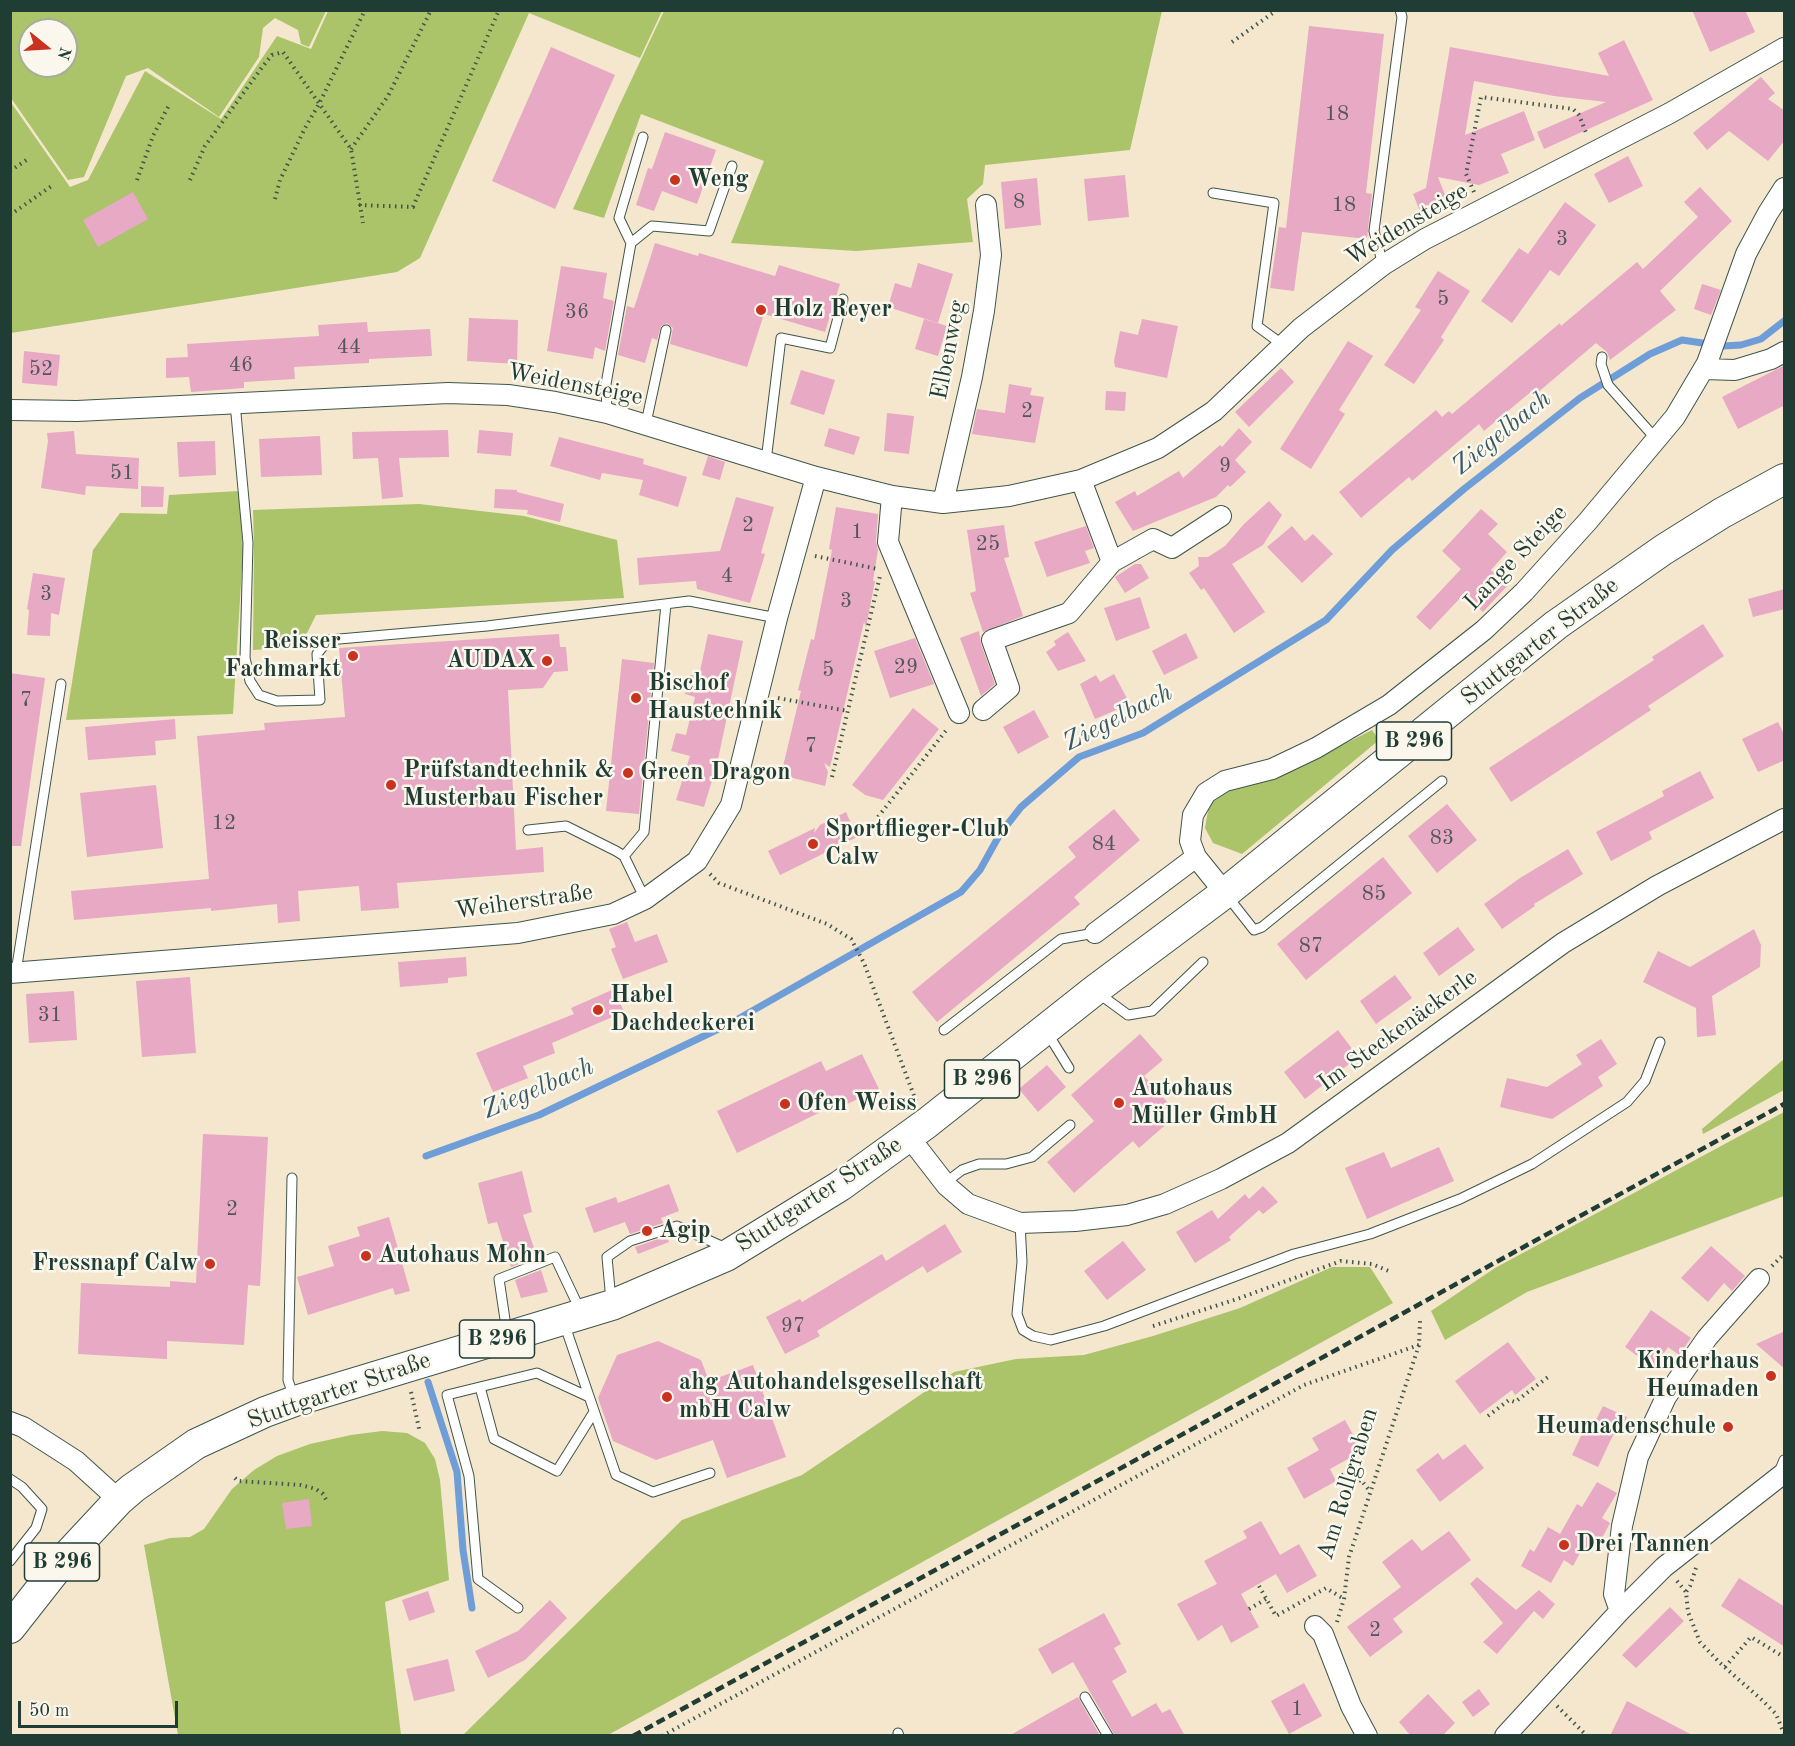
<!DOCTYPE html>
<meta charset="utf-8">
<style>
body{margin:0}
#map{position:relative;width:1795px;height:1746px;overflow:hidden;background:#f4e7ce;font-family:"Old Standard TT",serif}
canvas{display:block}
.frame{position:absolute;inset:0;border:12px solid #1f3d34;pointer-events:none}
.north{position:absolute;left:18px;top:18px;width:60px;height:60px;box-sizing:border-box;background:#fbf7ec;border:2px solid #a3ada2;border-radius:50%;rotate:108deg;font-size:16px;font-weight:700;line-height:24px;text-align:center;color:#1f3d34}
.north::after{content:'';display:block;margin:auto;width:21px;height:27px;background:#c8321e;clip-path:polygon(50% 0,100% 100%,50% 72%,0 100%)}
.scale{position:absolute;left:18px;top:1701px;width:160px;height:27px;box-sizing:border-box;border:3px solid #1f3d34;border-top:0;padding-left:8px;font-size:18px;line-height:21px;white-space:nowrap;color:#1f3d34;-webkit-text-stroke:4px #fbf7ec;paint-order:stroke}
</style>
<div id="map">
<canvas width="1795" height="1746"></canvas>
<div class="frame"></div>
<div class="north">N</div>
<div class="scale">50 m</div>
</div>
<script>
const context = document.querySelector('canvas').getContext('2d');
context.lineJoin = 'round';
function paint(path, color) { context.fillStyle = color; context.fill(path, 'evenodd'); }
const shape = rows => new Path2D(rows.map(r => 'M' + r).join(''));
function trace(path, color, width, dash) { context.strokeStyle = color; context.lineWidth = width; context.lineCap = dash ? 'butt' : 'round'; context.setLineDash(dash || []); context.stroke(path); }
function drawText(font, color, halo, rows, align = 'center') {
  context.font = font + ' "Old Standard TT",serif'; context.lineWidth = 5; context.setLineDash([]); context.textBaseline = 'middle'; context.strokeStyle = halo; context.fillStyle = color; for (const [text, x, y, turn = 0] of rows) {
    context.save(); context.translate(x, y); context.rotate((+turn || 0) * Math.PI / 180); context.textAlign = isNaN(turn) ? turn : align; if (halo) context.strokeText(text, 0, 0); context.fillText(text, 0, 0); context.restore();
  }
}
paint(shape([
 [10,11,11,10,326,11,309,47,301,44,298,30,275,18,263,28,259,57,219,117,148,68,126,76,84,177,68,180,11,98],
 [30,30,66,30,66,66,30,66],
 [328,11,662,11,640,58,529,13,420,258,397,272,11,333,10,101,70,187,88,180,145,71,221,119,277,36,311,49],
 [664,11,664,10,1162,11,1130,150,985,165,983,184,967,199,973,242,856,251,731,243,764,161,641,114,604,218,573,209,619,106],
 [239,491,243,550,233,714,66,720,93,550,120,513,167,514,169,495],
 [419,504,524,516,617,540,624,598,316,615,300,647,253,650,254,548,253,510],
 [1372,730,1379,740,1242,854,1213,843,1205,828,1209,805,1224,793,1299,767],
 [1784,1059,1784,1090,1703,1134,1702,1129],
 [1784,1112,1784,1196,1527,1292,1445,1340,1431,1311,1495,1268],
 [1332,1267,1370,1267,1393,1303,608,1735,463,1735,682,1520,802,1475,954,1372,1016,1359,1084,1355,1153,1336,1240,1308],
 [382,1431,407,1433,425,1443,435,1459,440,1480,449,1580,385,1602,401,1735,178,1735,144,1545,170,1538,190,1537,204,1529,232,1489,254,1470,277,1456,310,1444,351,1435]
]), '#abc369');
trace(shape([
 [426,1156,539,1115,731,1023,961,892,980,870,1000,834,1021,807,1079,757,1143,733,1326,620,1392,550,1464,489,1580,398,1650,354,1682,340,1723,346,1741,345,1761,339,1784,321],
 [428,1382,457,1472,463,1550,472,1608]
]), '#6e9dd7', 7);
paint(shape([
 [1692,10,1745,10,1755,32,1710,52],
 [1309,26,1384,34,1366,193,1372,194,1367,239,1302,232,1294,291,1270,288,1279,227,1286,228],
 [1624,40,1653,100,1544,149,1537,132,1606,102,1554,96,1474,81,1465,135,1524,111,1535,140,1501,154,1509,173,1479,185,1438,177,1447,200,1420,211,1413,194,1426,188,1450,47,1609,76,1598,53],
 [551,47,615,75,555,209,492,181],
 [1761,77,1775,93,1768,99,1785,111,1785,140,1768,161,1729,131,1707,150,1693,133],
 [665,132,716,150,697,204,662,191,654,211,636,205,648,168,652,169],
 [1628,156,1643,186,1609,203,1594,174],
 [1125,175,1129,217,1088,221,1084,179],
 [1037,178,1041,225,1005,229,1001,182],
 [1700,187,1732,221,1660,291,1676,310,1610,360,1607,352,1596,343,1536,394,1533,390,1484,431,1479,424,1412,481,1409,477,1361,518,1339,492,1436,410,1442,417,1449,411,1452,414,1560,323,1561,326,1637,262,1643,269,1698,217,1684,202],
 [133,192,148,219,98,247,83,220],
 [1565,202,1596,225,1559,276,1550,270,1512,323,1481,301,1519,248,1528,254],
 [655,243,698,256,699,253,775,276,779,265,840,284,825,332,764,314,747,367,670,344,673,328,667,323,661,326,657,340,652,338,645,363,618,355,627,306,634,308],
 [918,263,953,274,938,323,888,307,895,283,911,288],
 [561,266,607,273,603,298,614,301,605,351,595,347,593,359,547,351],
 [1438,271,1470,291,1441,337,1444,340,1414,384,1384,365,1421,310,1415,307],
 [1702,284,1721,290,1711,315,1694,309],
 [469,318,518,320,517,364,467,361],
 [924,319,947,326,938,356,915,349],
 [1142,319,1178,326,1167,378,1115,367,1114,361,1120,331,1138,335],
 [367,322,368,332,430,329,432,356,369,359,369,363,294,367,295,379,244,382,244,388,191,392,189,377,166,378,166,358,188,357,187,344,319,336,318,325],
 [1348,341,1373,356,1339,410,1345,414,1311,469,1280,449],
 [24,351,60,355,57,386,22,383],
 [1785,365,1785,405,1738,429,1722,397],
 [1281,368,1294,382,1249,427,1235,412],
 [801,370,835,380,824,415,790,404],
 [1009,384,1032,388,1030,395,1044,397,1035,443,972,434,977,409,1005,413],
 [1106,391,1126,392,1125,411,1105,410],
 [887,413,914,416,909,454,884,451],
 [829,428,860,437,854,455,824,446],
 [1239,428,1252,442,1235,460,1246,472,1230,487,1228,485,1216,497,1133,531,1115,502,1135,491,1137,496,1179,471,1183,478,1220,445,1222,447],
 [448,430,449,457,399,458,403,497,382,499,378,458,353,459,352,432],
 [479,430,513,433,511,456,477,453],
 [74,431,76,454,139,458,138,489,86,486,85,495,41,488,48,441,47,433],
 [320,436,322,475,261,477,259,439],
 [559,437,644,459,643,464,687,477,678,507,639,495,643,480,602,473,600,480,550,466],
 [215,441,216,475,179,477,177,442],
 [708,456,725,462,720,480,702,475],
 [141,486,164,487,163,507,141,507],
 [495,489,517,490,517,492,564,504,560,522,527,514,528,510,494,508],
 [736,497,774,507,761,553,765,554,750,603,697,589,696,581,639,585,637,558,720,551],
 [1269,501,1282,515,1263,545,1232,564,1265,612,1234,633,1204,588,1201,590,1189,573,1199,566,1198,557,1208,557,1225,546,1244,524],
 [836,507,878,514,876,541,878,550,873,581,875,581,866,627,864,622,830,767,824,763,828,772,825,786,781,775,801,691,798,690,811,639,814,640,832,550,829,549],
 [1481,509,1498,524,1488,534,1507,552,1491,570,1509,584,1483,612,1464,594,1430,630,1416,617,1461,569,1442,551],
 [1004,525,1009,557,1004,558,1023,616,983,632,970,593,976,591,967,530],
 [1086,526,1094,548,1085,551,1090,563,1047,577,1034,542],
 [1292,526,1305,541,1313,534,1333,554,1302,583,1267,547],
 [1135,564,1141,564,1149,578,1125,593,1115,577],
 [33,573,65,578,59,615,51,613,50,636,27,635,29,610,27,609],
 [1785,589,1785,609,1753,617,1748,599],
 [1140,597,1150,628,1116,641,1104,608],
 [1703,624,1724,656,1648,706,1651,710,1511,802,1489,768,1654,660,1652,657],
 [979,631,981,644,995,684,981,696,960,638],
 [1068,632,1086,661,1058,671,1046,652,1056,645,1054,641],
 [1186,633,1198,658,1164,675,1152,651],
 [559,634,560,647,566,647,568,671,554,672,543,688,508,690,516,850,543,847,544,872,397,883,399,908,361,911,359,886,298,891,300,921,278,923,277,904,211,911,211,908,74,920,71,891,209,879,197,736,265,730,264,723,345,717,339,648],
 [708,634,743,641,717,764,704,807,676,800,690,756,671,751,676,733,686,735,695,697,685,694,690,675,699,676],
 [915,638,934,684,890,698,874,651],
 [622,659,654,663,639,814,606,811],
 [10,673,45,678,21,846,10,846],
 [1114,674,1130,704,1095,719,1080,684,1096,675,1100,682],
 [913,708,939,729,883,800,865,795,852,785],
 [1034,710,1049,737,1018,754,1003,727],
 [175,719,176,739,155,741,156,755,88,760,85,727],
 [1778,722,1785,736,1785,760,1758,772,1742,739],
 [1700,771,1714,798,1649,832,1652,839,1611,861,1596,832,1664,796,1662,791],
 [156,785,163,848,87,857,80,793],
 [1447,804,1477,840,1437,873,1408,836],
 [1114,809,1140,840,1074,897,1080,904,937,1022,912,992,1076,857,1068,847],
 [846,812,857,837,780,875,768,851,815,828,814,833,820,825],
 [1568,849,1583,874,1534,904,1535,906,1502,929,1484,904,1520,878],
 [1383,857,1412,893,1306,980,1277,944],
 [627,922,635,942,657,934,668,962,623,979,611,949,616,947,609,929],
 [1458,927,1475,950,1439,976,1423,953],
 [1754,929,1761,945,1760,967,1712,996,1716,1035,1697,1037,1696,1008,1643,982,1658,951,1690,967],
 [466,957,467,976,448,978,448,983,400,987,398,962],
 [1395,975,1412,998,1376,1024,1360,1001],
 [190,977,196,1053,142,1057,136,981],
 [614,989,624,1012,552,1043,555,1053,523,1066,528,1078,493,1092,476,1053,574,1014,571,1008],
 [74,991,77,1040,29,1043,26,994],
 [1338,1030,1358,1057,1305,1099,1284,1072],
 [1140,1034,1163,1060,1144,1076,1178,1114,1139,1148,1133,1141,1074,1193,1047,1162,1094,1121,1071,1095],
 [1601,1039,1617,1064,1598,1077,1603,1086,1552,1119,1500,1107,1507,1078,1547,1087,1582,1064,1576,1055],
 [862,1054,879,1089,843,1106,841,1102,737,1153,717,1111,821,1061,826,1071],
 [1047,1065,1066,1087,1038,1112,1019,1089],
 [203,1134,268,1137,260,1286,248,1285,244,1345,167,1341,167,1359,78,1354,81,1283,170,1287,170,1281,196,1283],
 [1439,1147,1454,1181,1367,1219,1345,1168,1384,1152,1391,1168],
 [522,1171,532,1212,523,1215,537,1257,511,1267,497,1222,488,1224,478,1183],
 [669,1184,679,1211,661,1218,663,1223,630,1234,625,1222,594,1233,585,1208,616,1197,618,1203],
 [1263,1186,1278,1202,1263,1214,1259,1210,1229,1237,1231,1240,1195,1263,1176,1232,1212,1210,1218,1219,1245,1194,1249,1199],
 [389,1217,410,1291,395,1295,393,1288,308,1315,297,1277,334,1266,328,1246,360,1236,357,1227],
 [945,1224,962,1252,927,1273,923,1266,817,1331,820,1336,785,1354,766,1317,800,1299,802,1302,882,1254,886,1261],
 [667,1236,669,1242,638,1254,635,1247],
 [1123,1241,1146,1270,1107,1300,1084,1271],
 [1711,1246,1745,1276,1732,1291,1724,1283,1708,1302,1681,1278],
 [541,1270,548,1292,521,1298,515,1280],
 [1651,1310,1691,1338,1679,1355,1668,1347,1654,1368,1625,1347],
 [1785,1331,1785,1369,1756,1344],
 [658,1341,701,1360,709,1381,753,1365,786,1457,727,1478,713,1440,656,1460,613,1441,598,1398,617,1355],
 [1508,1342,1536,1379,1515,1395,1512,1390,1480,1414,1455,1381],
 [1603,1406,1627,1417,1620,1433,1615,1431,1598,1467,1572,1455,1589,1419,1595,1422],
 [1345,1420,1362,1451,1330,1469,1336,1481,1304,1499,1287,1468,1319,1450,1312,1438],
 [1465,1444,1484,1468,1440,1502,1416,1470,1438,1453,1443,1460],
 [1597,1482,1617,1493,1602,1518,1610,1523,1601,1540,1595,1537,1586,1551,1580,1553,1573,1566,1564,1560,1551,1583,1521,1566,1530,1549,1534,1552,1548,1527,1560,1534,1577,1504,1582,1507],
 [309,1499,312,1526,286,1529,282,1503],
 [1261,1521,1280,1555,1299,1544,1317,1576,1287,1593,1276,1574,1241,1594,1259,1627,1231,1643,1222,1625,1198,1641,1177,1604,1217,1584,1204,1561,1247,1538,1243,1531],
 [1449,1531,1471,1560,1393,1619,1403,1632,1370,1657,1347,1627,1401,1587,1382,1562,1412,1539,1422,1551],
 [1477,1577,1516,1610,1539,1590,1555,1604,1543,1619,1534,1611,1497,1654,1483,1642,1503,1623,1470,1584],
 [1739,1578,1785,1607,1785,1647,1721,1606],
 [428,1591,435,1612,409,1621,402,1600],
 [550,1600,567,1618,525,1660,488,1678,475,1651,518,1631],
 [1670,1607,1684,1621,1636,1668,1622,1655],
 [1104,1613,1121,1644,1114,1648,1127,1672,1112,1681,1132,1717,1156,1703,1162,1713,1170,1709,1185,1736,1115,1736,1073,1662,1052,1674,1038,1649],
 [448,1659,455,1691,414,1701,406,1669],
 [1304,1683,1322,1716,1289,1734,1271,1701],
 [1479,1689,1490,1704,1473,1717,1462,1702],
 [1428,1694,1455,1723,1442,1736,1411,1736,1399,1722],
 [1078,1697,1100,1736,1009,1736,1049,1713],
 [1627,1701,1694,1736,1610,1736]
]), '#e7a9c4');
const lane = shape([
 [1213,193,1274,203,1257,326,1283,345],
 [631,243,619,218,643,137],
 [1383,265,1374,231,1402,17,1400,10],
 [1602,357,1601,364,1608,385,1656,439],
 [235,403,248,543,245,658,250,681,259,695,277,701,320,700,317,654,328,640,487,626,689,601,777,618],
 [607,413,606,384,631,243,652,226,709,231,732,166],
 [646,423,666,330],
 [766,461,781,338,830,348,843,299],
 [528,830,566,826,616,851,624,856,645,899],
 [624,856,644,832,666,604],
 [1228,897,1254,930,1262,927,1442,781],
 [16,972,61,684],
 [1098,993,1128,1015,1152,1011,1203,962],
 [944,1030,1061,939,1095,933],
 [1048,1034,1069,1068],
 [292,1178,288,1380,294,1398],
 [945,1183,962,1170,979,1164,1006,1164,1032,1157,1070,1125],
 [1020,1223,1022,1262,1017,1314,1023,1330,1033,1336,1051,1340,1104,1326,1294,1254,1370,1234,1460,1199,1532,1164,1627,1102,1645,1081,1660,1042],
 [611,1301,607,1257,630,1241,677,1226,726,1248],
 [564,1323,616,1475,653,1492,710,1473],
 [507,1333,499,1279,555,1257,581,1312],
 [480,1387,494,1439,557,1471,594,1412],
 [1778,1475,1784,1460],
 [10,1479,22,1487,42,1509,36,1528,10,1561],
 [518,1608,478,1579,469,1476,447,1395,537,1373,589,1397],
 [1085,1697,1108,1736],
 [898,1733,899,1736]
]);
const street = shape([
 [1704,369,1735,370,1771,359,1784,352],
 [10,410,77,411,448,393,508,395,555,402,607,413,816,477,892,496,943,503,1009,496,1081,480,1158,448,1214,411,1301,328,1383,265,1425,239,1670,113,1784,48],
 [892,496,888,542,959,713],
 [943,503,972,377,984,311,991,255,986,205],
 [1112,562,1153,539,1172,548,1221,516],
 [983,710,1009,688,992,640,1069,613,1112,562,1081,480],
 [1225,893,1196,857,1190,841,1193,815,1206,793,1225,781,1272,769,1316,748,1389,705,1484,630,1524,592,1588,521,1675,417,1707,363,1746,254,1768,213,1784,188],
 [1095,933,1196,857],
 [10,973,518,933,613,914,645,899,697,861,731,805,777,618,816,477],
 [909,1137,947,1186,968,1204,1020,1223,1075,1221,1127,1215,1165,1204,1221,1179,1288,1143,1563,943,1657,886,1784,819],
 [10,1422,23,1427,76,1461,119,1500],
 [1620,1611,1614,1594,1622,1526,1638,1457,1666,1397,1707,1338,1759,1279],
 [1315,1626,1323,1634,1351,1706,1367,1736],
 [1505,1736,1620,1611,1664,1567,1784,1473]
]);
const primary = shape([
 [10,1628,65,1558,119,1500,133,1488,196,1444,265,1412,295,1401,612,1305,726,1256,840,1186,927,1123,1095,990,1225,893,1556,625,1663,550,1722,513,1784,479]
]);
trace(lane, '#3f564b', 11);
trace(street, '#3f564b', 22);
trace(primary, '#3f564b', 32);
trace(shape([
 [1232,42,1277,10],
 [351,149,388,96,431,10],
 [10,171,28,159],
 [137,180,153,136,170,103],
 [190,180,205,146,263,66,272,55,283,52,351,149,363,223],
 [1474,192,1466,174,1481,97,1573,109,1579,115,1587,135],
 [275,199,280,180,305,128,319,104,365,10],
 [359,205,413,207,499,10],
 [10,215,53,185],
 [815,556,878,569],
 [778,698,848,711],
 [832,777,880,576],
 [878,817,948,728],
 [710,874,719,883,827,924,851,939,864,963,916,1101],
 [1772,1266,1784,1254],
 [1153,1326,1237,1299,1341,1261,1372,1264,1391,1272],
 [411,1392,420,1433],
 [1488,1416,1509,1400,1515,1402,1548,1377],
 [1341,1474,1350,1485,1361,1480,1369,1490],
 [235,1478,238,1481,301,1485,316,1489,323,1494,328,1503],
 [1696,1568,1690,1586,1686,1592,1688,1612,1700,1642,1720,1663,1763,1701,1776,1714,1784,1734],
 [1677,1581,1686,1592],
 [1259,1586,1276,1616,1326,1588,1344,1599],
 [1249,1609,1266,1599],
 [1337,1622,1344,1599,1349,1557,1419,1345,1420,1321],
 [1725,1667,1751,1637,1784,1657],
 [1557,1706,1587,1736],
 [662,1736,1304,1385,1419,1345]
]), '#3f564b', 4, [1.5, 4.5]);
trace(lane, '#fff', 9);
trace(street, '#fff', 20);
trace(primary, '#fff', 30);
trace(shape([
 [633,1736,1784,1104]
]), '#1f3d34', 4.5, [9, 4.5]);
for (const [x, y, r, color] of [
 [675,180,6,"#c8321e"],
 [761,310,6,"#c8321e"],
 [353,656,6,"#c8321e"],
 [547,661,6,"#c8321e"],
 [636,698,6,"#c8321e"],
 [628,773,6,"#c8321e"],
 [391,785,6,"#c8321e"],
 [813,844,6,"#c8321e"],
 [598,1010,6,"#c8321e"],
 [1119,1103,6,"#c8321e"],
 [785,1104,6,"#c8321e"],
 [647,1231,6,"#c8321e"],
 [366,1256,6,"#c8321e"],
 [210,1264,6,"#c8321e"],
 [1771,1376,6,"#c8321e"],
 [667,1397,6,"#c8321e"],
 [1728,1427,6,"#c8321e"],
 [1564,1545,6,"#c8321e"]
]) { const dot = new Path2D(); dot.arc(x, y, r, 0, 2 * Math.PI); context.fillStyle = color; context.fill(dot); trace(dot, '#fbf7ec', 2); }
drawText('21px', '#515858', null, [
 ["18",1337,114],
 ["8",1019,202],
 ["18",1344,205],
 ["3",1562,239],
 ["5",1443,299],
 ["36",577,312],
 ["44",349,347],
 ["46",241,365],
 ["52",41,369],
 ["2",1027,411],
 ["9",1225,466],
 ["51",122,473],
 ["2",748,525],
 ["1",857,532],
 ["25",988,544],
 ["4",727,576],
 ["3",46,594],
 ["3",846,601],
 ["29",906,667],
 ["5",828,670],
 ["7",26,700],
 ["7",811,746],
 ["12",224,823],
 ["83",1442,838],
 ["84",1104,844],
 ["85",1374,894],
 ["87",1311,946],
 ["31",50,1015],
 ["2",232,1209],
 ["97",793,1326],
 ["2",1375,1630],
 ["1",1297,1709]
]);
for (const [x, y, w] of [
 [1414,741,75],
 [982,1079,75],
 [497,1339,75],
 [62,1562,75]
]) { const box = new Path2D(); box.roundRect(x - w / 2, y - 19, w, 38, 4.5); context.fillStyle = '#fbf7ec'; context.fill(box); trace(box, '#1f3d34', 1.5); }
drawText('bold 22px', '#1f3d34', null, [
 ["B 296",1414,741],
 ["B 296",982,1079],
 ["B 296",497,1339],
 ["B 296",62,1562]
]);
drawText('bold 24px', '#1f3d34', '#fbf7ec', [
 ["Weng",687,180],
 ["Holz Reyer",773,310],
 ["Reisser",341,642,"right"],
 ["Fachmarkt",341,670,"right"],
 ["AUDAX",535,661,"right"],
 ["Bischof",648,684],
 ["Haustechnik",648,712],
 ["Prüfstandtechnik &",403,771],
 ["Musterbau Fischer",403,799],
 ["Green Dragon",640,773],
 ["Sportflieger-Club",825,830],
 ["Calw",825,858],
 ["Habel",610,996],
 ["Dachdeckerei",610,1024],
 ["Autohaus",1131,1089],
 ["Müller GmbH",1131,1117],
 ["Ofen Weiss",797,1104],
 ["Agip",659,1231],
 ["Autohaus Mohn",378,1256],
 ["Fressnapf Calw",198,1264,"right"],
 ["Kinderhaus",1759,1362,"right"],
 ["Heumaden",1759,1390,"right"],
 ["ahg Autohandelsgesellschaft",679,1383],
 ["mbH Calw",679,1411],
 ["Heumadenschule",1716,1427,"right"],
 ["Drei Tannen",1576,1545]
], 'left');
drawText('24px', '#1f3d34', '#fbf7ec', [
 ["Weidensteige",1407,225,-31],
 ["Elbenweg",949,350,-79],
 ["Weidensteige",575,385,11],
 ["Lange Steige",1516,558,-46],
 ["Stuttgarter Straße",1540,642,-38],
 ["Weiherstraße",524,902,-8],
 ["Im Steckenäckerle",1398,1031,-36],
 ["Stuttgarter Straße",819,1195,-33],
 ["Stuttgarter Straße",339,1391,-19],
 ["Am Rollgraben",1348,1484,-73]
]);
drawText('italic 26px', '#375a65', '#fbf7ec', [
 ["Ziegelbach",1502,433,-39],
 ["Ziegelbach",1118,718,-27],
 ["Ziegelbach",538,1089,-23]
]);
</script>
